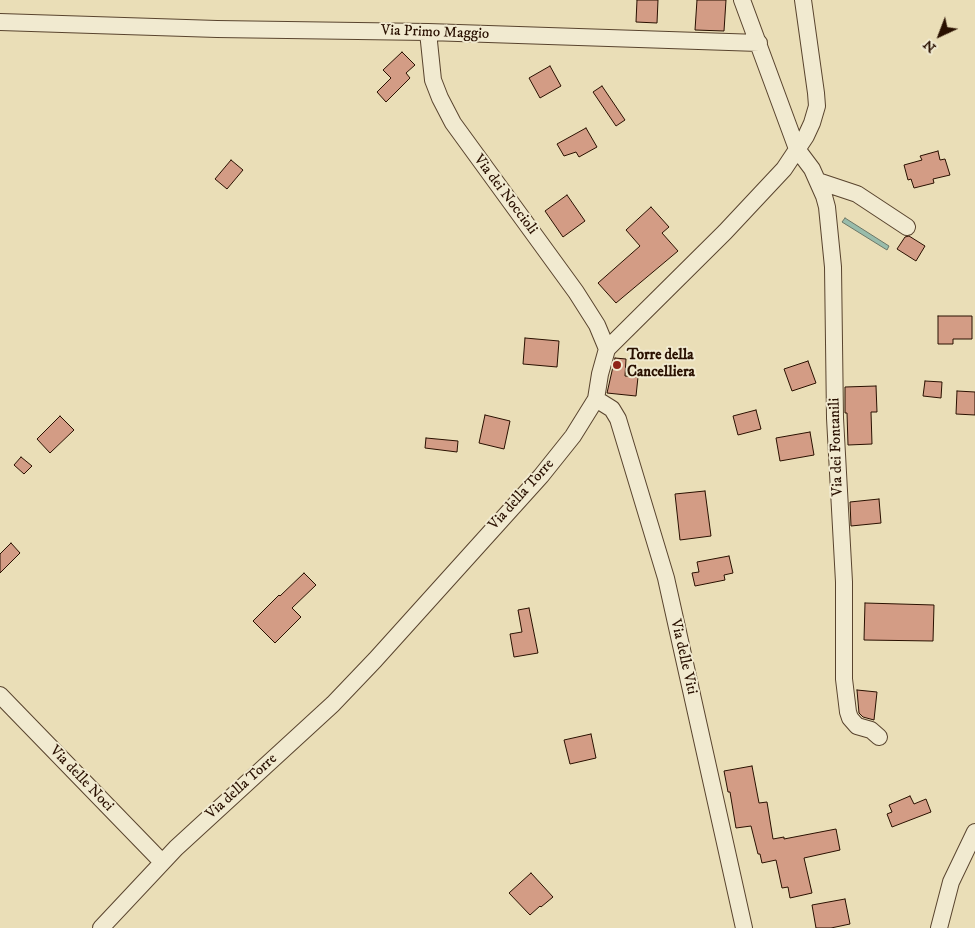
<!DOCTYPE html>
<style>
body{margin:0}
#map{position:relative;width:975px;height:928px;overflow:hidden;background:#eadeb7;font-family:"IM FELL DW Pica",serif}
canvas{display:block}
.north{position:absolute;left:915px;top:10px;width:50px;height:50px;-webkit-text-stroke:4px #f1ead0;paint-order:stroke;rotate:223deg;font-size:14px;font-weight:700;line-height:20px;text-align:center;color:#291000}
.north::after{content:'';display:block;margin:auto;width:18px;height:22px;background:#291000;clip-path:polygon(50% 0,100% 100%,50% 72%,0 100%)}
</style>
<div id="map">
<canvas width="975" height="928"></canvas>
<div class="north">N</div>
</div>
<script>
const context = document.querySelector('canvas').getContext('2d');
context.lineJoin = 'round';
function paint(path, color) { context.fillStyle = color; context.fill(path, 'evenodd'); }
const shape = rows => new Path2D(rows.map(r => 'M' + r).join(''));
function trace(path, color, width, dash) { context.strokeStyle = color; context.lineWidth = width; context.lineCap = dash ? 'butt' : 'round'; context.setLineDash(dash || []); context.stroke(path); }
function drawText(font, color, halo, rows, align = 'center') {
  context.font = font + ' "IM FELL DW Pica",serif'; context.lineWidth = 4; context.setLineDash([]); context.textBaseline = 'middle'; context.strokeStyle = halo; context.fillStyle = color; for (const [text, x, y, turn = 0] of rows) {
    context.save(); context.translate(x, y); context.rotate((+turn || 0) * Math.PI / 180); context.textAlign = isNaN(turn) ? turn : align; if (halo) context.strokeText(text, 0, 0); context.fillText(text, 0, 0); context.restore();
  }
}
const water = shape([
 [845,218,889,246,887,250,842,222,845,218]
]);
paint(water, '#98bcab');
trace(water, '#6c7767', 1);
const building = shape([
 [637,0,658,0,657,23,636,22,637,0],
 [697,0,726,0,724,31,695,30,697,0],
 [402,52,415,65,406,73,410,78,386,102,377,92,391,78,383,70,402,52],
 [550,66,561,86,540,98,529,78,550,66],
 [602,86,625,120,616,126,593,92,602,86],
 [586,128,597,147,579,157,576,152,564,156,557,144,586,128],
 [938,151,940,160,945,159,950,175,933,179,934,183,914,188,911,179,908,180,904,165,922,160,920,156,938,151],
 [231,160,243,170,227,189,215,179,231,160],
 [567,195,585,221,563,237,545,211,567,195],
 [651,207,669,227,662,233,678,251,616,303,598,283,640,246,626,230,651,207],
 [909,236,925,246,916,261,897,249,905,237,909,236],
 [938,316,972,316,972,339,953,339,953,344,938,344,938,316],
 [525,338,559,341,557,367,523,364,525,338],
 [615,358,626,359,625,376,638,377,636,396,607,393,615,358],
 [808,361,816,383,792,391,784,369,808,361],
 [925,381,942,382,941,398,923,396,925,381],
 [876,386,877,412,871,412,872,444,848,445,847,413,845,413,845,387,876,386],
 [957,391,975,392,975,415,956,414,957,391],
 [756,410,761,429,738,435,733,416,756,410],
 [485,415,510,421,504,449,479,443,485,415],
 [60,416,74,430,50,453,37,439,60,416],
 [810,432,814,455,780,461,776,438,810,432],
 [426,438,458,441,457,452,425,448,426,438],
 [21,457,32,466,24,474,14,465,21,457],
 [705,491,711,536,680,540,675,494,705,491],
 [879,499,881,523,851,526,850,502,879,499],
 [11,543,20,553,0,573,0,554,11,543],
 [729,556,733,573,724,575,725,580,695,586,692,573,699,572,697,562,729,556],
 [304,573,316,585,292,608,301,617,275,643,253,621,279,595,280,596,304,573],
 [865,603,934,605,933,641,864,640,865,603],
 [529,608,538,653,514,657,510,634,522,632,518,610,529,608],
 [857,690,877,692,874,720,863,717,859,713,857,690],
 [591,734,596,758,570,764,564,740,591,734],
 [752,766,759,803,767,802,773,839,784,837,784,839,836,829,840,850,804,858,812,893,790,898,788,887,782,888,776,860,762,863,760,854,758,854,751,826,736,828,730,792,728,792,724,771,752,766],
 [910,796,914,804,926,799,931,812,892,827,887,814,892,812,889,805,910,796],
 [531,873,553,897,541,907,540,906,530,915,509,893,531,873],
 [845,899,850,924,831,928,816,928,812,905,845,899]
]);
paint(building, '#d39c85');
trace(building, '#291000', 1);
const minor = shape([
 [742,0,797,149,812,169,824,196,827,207,833,267,835,418,844,582,844,679,848,712,850,718,857,726,871,730,879,737],
 [0,22,217,29,428,32,759,43],
 [428,32,433,80,440,98,453,123,576,292,597,325,607,349],
 [818,181,857,194,907,227],
 [596,399,612,409,618,419,666,578,744,928],
 [0,695,162,862],
 [101,928,176,848,333,704,375,660,541,476,573,436,596,399,600,374,607,349,725,232,784,169,806,136,812,123,817,106,816,93,803,0],
 [939,928,951,882,975,832]
]);
trace(minor, '#59442e', 18);
trace(minor, '#f1ead0', 16);
for (const [x, y, r, color] of [
 [617,365,5,"#8f2418"]
]) { const dot = new Path2D(); dot.arc(x, y, r, 0, 2 * Math.PI); context.fillStyle = color; context.fill(dot); trace(dot, '#f1ead0', 2); }
drawText('15px', '#291000', '#f1ead0', [
 ["Via Primo Maggio",435,33,2],
 ["Via dei Noccioli",505,195,53],
 ["Via dei Fontanili",837,447,-92],
 ["Via della Torre",522,495,-48],
 ["Via delle Viti",683,657,77],
 ["Via delle Noci",81,779,46],
 ["Via della Torre",242,787,-42]
]);
drawText('bold 15px', '#291000', '#f1ead0', [
 ["Torre della",627,356],
 ["Cancelliera",627,373]
], 'left');
</script>
